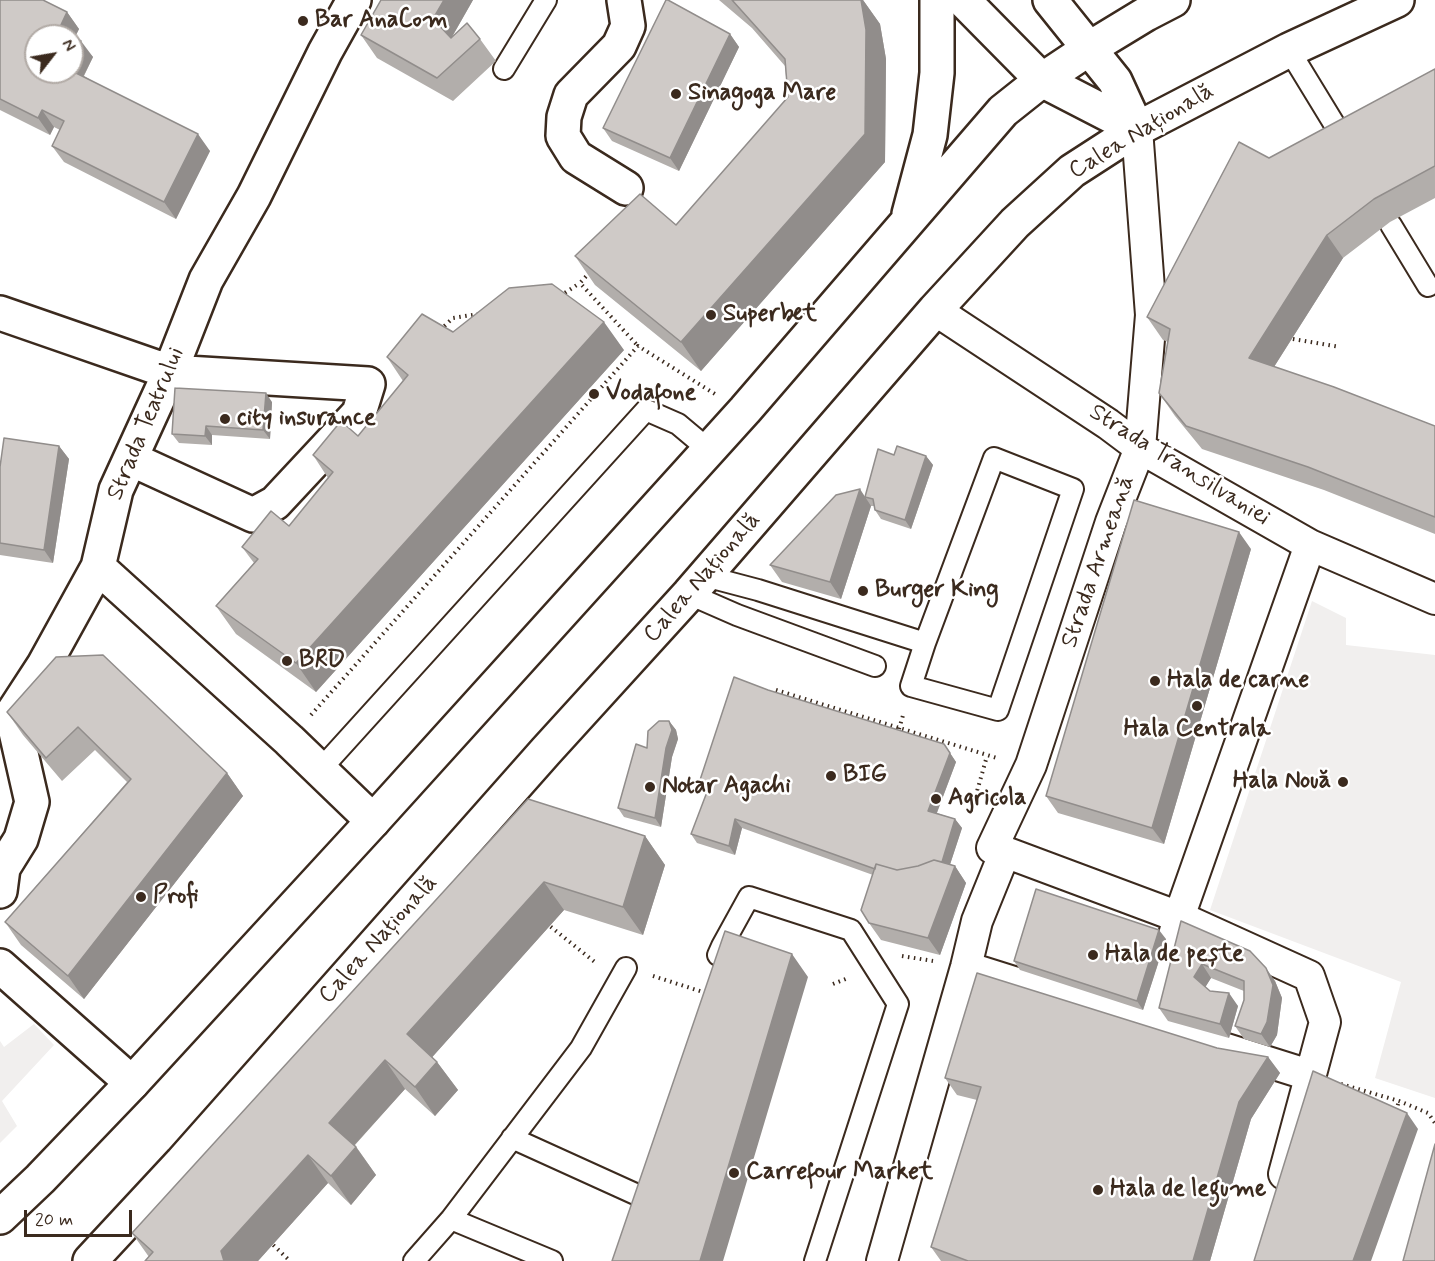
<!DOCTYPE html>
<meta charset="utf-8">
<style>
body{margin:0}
#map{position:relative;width:1435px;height:1261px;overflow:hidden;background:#fff;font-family:Mynerve,sans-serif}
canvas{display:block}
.north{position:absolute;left:24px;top:24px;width:60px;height:60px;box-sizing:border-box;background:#fff;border:2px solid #b1aaa5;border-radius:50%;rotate:59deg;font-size:16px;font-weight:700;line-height:24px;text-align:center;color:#3b2a1e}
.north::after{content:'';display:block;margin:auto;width:21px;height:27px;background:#3b2a1e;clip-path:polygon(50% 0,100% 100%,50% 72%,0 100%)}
.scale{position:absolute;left:24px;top:1210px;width:108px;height:27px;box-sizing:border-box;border:3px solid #3b2a1e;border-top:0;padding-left:8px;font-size:18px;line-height:21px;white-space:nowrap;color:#3b2a1e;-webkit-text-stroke:4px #fff;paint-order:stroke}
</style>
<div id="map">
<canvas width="1435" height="1261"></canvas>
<div class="north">N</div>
<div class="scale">20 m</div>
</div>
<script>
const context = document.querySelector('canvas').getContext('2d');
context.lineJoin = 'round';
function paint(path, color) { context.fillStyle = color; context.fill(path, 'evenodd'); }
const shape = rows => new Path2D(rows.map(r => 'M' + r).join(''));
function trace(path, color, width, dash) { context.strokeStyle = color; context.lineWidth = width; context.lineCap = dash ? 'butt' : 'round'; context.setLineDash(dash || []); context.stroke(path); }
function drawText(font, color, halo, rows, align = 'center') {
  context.font = font + ' Mynerve,sans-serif'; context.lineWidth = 5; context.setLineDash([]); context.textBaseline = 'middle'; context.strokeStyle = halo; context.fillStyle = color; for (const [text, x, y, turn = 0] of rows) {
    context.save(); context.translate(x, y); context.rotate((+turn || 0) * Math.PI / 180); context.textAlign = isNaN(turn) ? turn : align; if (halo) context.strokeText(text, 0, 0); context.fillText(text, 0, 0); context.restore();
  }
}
paint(shape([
 [1312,601,1346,618,1346,645,1435,655,1435,1098,1375,1078,1401,982,1210,910],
 [34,1024,54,1045,2,1101,17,1126,0,1143,0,1041,4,1047]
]), '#f1efee');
const service = shape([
 [1289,50,1347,145],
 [504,69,546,0],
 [1391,225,1428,286],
 [705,576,758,590,925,643,911,686,998,710,1073,489,994,458,925,643],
 [689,594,737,615,875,666],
 [320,770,646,410,678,424,709,450],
 [718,955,722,946,749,897,851,930,898,1004,815,1261],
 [512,1138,642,1197],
 [451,1219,552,1261],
 [414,1261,451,1219,581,1048,626,968]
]);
const pedestrian = shape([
 [935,310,1108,424,1140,448,1310,545,1435,599],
 [1005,852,1179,917,1309,976,1325,1022,1284,1174],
 [966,967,1309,1075],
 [1149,1026,1179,917,1310,545],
 [882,1261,966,967,977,921,1005,852,992,848,1031,765,1111,522,1140,448,1151,315,1137,129]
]);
const minor = shape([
 [624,0,628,26,619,46,571,95,564,117,563,136,576,157,626,188],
 [0,313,170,372,368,384,359,413,275,503,253,515,131,459],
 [98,567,289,740,373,821],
 [0,891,3,868,21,839,32,802,12,714,44,665,98,567,116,490,170,372,206,280,254,196,325,52,354,0],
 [0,966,132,1083]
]);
const secondary = shape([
 [963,0,1042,80,1137,129],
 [1050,0,1115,81,1137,129]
]);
const primary = shape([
 [909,214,930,135,937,73,937,0],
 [0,1217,40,1179,132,1083,373,821,745,410,1003,111,1042,80,1090,48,1146,14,1173,0],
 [90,1261,182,1162,546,751,689,594,935,310,1015,223,1072,171,1137,129,1289,50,1397,0]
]);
trace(service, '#3b2a1e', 24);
trace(pedestrian, '#3b2a1e', 34);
trace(minor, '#3b2a1e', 38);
trace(secondary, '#3b2a1e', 38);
trace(primary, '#3b2a1e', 38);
trace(shape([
 [590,272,580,283,638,346],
 [560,296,580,283],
 [440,330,453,318,478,314],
 [1287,338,1340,347],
 [776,690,997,758],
 [311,715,638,346,715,394],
 [899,729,904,712],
 [974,802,987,756],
 [546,923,596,963],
 [902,956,933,961],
 [653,976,706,993],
 [833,984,848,978],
 [1341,1084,1399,1101,1428,1113,1435,1123],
 [1396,1111,1399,1101],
 [269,1241,290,1261]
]), '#3b2a1e', 4, [1.5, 4.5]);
trace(service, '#fff', 20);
trace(pedestrian, '#fff', 30);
trace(minor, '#fff', 33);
trace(secondary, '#fff', 33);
trace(primary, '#fff', 33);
paint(shape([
 [0,0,67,12,79,29,75,37,93,57,84,76,210,151,176,219,64,162,52,146,60,130,54,127,50,135,0,110],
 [381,0,473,0,452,37,480,39,496,61,453,101,377,58,361,35],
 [719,0,863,0,880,24,886,59,885,162,701,371,595,285,575,256,676,225,788,97,785,66,752,28],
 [730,34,739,47,679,171,612,141,603,128],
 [1435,69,1435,198,1390,222,1343,258,1274,367,1435,426,1435,534,1324,490,1202,449,1175,416,1159,393,1168,342,1163,340,1147,317,1269,158],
 [453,332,624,350,316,692,236,634,216,606,254,563,242,547,289,526,328,478,313,455,358,436,403,381,387,357],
 [272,402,270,439,212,435,212,445,179,443,172,434],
 [59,446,69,459,53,563,0,555,0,467],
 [894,455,926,456,933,465,911,529,881,519,875,510,874,506,871,506,841,599,782,582,770,565,865,497],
 [1251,549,1164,844,1058,813,1046,796],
 [56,657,227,773,243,796,84,999,21,945,5,922,127,782,95,750,62,781,23,735,7,712],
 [768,690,950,753,956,762,937,813,955,819,962,828,950,864,955,866,966,883,940,955,881,940,869,923,873,875,742,828,735,855,697,843,691,834,708,790,700,780],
 [669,721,676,730,678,739,672,757,661,827,624,817,618,808,647,748],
 [528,799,645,836,665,865,643,935,564,910,432,1057,437,1062,458,1090,435,1116,405,1089,355,1145,376,1175,351,1205,328,1183,258,1261,145,1261,149,1257,132,1233],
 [1181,921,1275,981,1282,998,1277,1035,1270,1047,1244,1039,1235,1026,1244,1000,1244,991,1211,978,1205,987,1210,991,1238,1006,1229,1038,1168,1021,1159,1008],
 [1166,939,1143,1010,1020,970,1014,961],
 [1217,1048,1268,1057,1280,1073,1251,1119,1210,1261,941,1261,931,1247,977,1100,957,1095,945,1078]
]), '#b2aeab');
paint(shape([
 [444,0,473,0,449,42,433,19],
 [861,0,863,0,880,24,886,59,885,162,701,371,681,342],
 [67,12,79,29,72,43,59,29],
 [730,34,739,47,679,171,670,158],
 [81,41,93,57,79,85,72,72,72,59],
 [42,110,54,127,50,135,38,118],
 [198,134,210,151,176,219,164,202],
 [1327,235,1343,258,1265,381,1249,358],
 [604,322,624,350,316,692,296,663],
 [266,393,272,402,270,439,263,430],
 [206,426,212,435,212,445,205,436],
 [59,446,69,459,53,563,44,550],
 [926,456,933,465,911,529,905,520],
 [860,489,871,506,841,599,830,582],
 [1239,532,1251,549,1164,844,1152,828],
 [669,721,676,730,678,739,672,757,661,827,655,818],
 [944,744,956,762,934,820,928,811],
 [227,773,243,796,84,999,68,976],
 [735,819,742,828,735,855,729,846],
 [955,819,962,828,946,877,940,868],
 [645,836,665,865,643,935,623,907],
 [955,866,966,883,940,955,928,938],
 [544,882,564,910,427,1063,407,1034],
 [1159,930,1166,939,1143,1010,1137,1001],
 [792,954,808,977,723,1261,700,1261],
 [1202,964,1211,978,1203,991,1194,977],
 [1266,968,1275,981,1282,998,1277,1035,1270,1047,1261,1034],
 [1229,993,1238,1006,1229,1038,1220,1024],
 [1268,1057,1280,1073,1251,1119,1210,1261,1193,1261,1239,1102],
 [385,1060,405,1089,349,1151,329,1123],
 [437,1062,458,1090,435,1116,415,1087],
 [1407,1113,1418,1129,1371,1261,1353,1261],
 [356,1147,376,1175,351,1205,331,1176],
 [308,1155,328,1183,258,1261,224,1261,221,1251]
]), '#918d8b');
const building = shape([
 [0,0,43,0,67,12,59,29,81,41,72,59,72,36,36,36,36,72,72,72,72,71,198,134,164,202,52,146,64,121,42,110,38,118,0,99,0,0],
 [381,0,444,0,433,19,451,38,467,23,480,39,437,78,361,35,381,0],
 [666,0,668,0,730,34,670,158,603,128,666,0],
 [732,0,861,0,866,30,865,134,681,342,575,256,640,194,676,225,788,97,785,59,732,0],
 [1435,69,1435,166,1374,199,1327,235,1249,358,1334,387,1435,426,1435,517,1308,467,1186,426,1159,393,1170,329,1147,317,1239,142,1269,158,1435,69],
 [552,284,604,322,296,663,216,606,258,559,242,547,271,511,289,526,333,472,313,455,341,421,358,436,408,375,387,357,422,314,453,332,509,288,552,284],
 [175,388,266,393,263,430,206,426,205,436,172,434,175,388],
 [4,438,59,446,44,550,0,543,0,467,4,438],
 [897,446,926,456,905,520,875,510,873,499,865,497,878,449,894,455,897,446],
 [860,489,830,582,770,565,836,495,860,489],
 [1134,500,1239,532,1152,828,1046,796,1134,500],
 [103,655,227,773,68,976,5,922,131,779,78,727,46,758,7,712,56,657,103,655],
 [734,677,768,690,944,744,950,753,928,811,955,819,942,862,934,860,918,866,897,870,876,864,875,869,735,819,729,846,691,834,710,784,700,780,734,677],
 [659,721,669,721,672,730,666,748,655,818,618,808,636,744,647,748,648,731,659,721],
 [528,799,645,836,623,907,544,882,407,1034,437,1062,415,1087,385,1060,329,1123,356,1147,331,1176,308,1155,221,1251,224,1261,145,1261,153,1252,132,1233,528,799],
 [934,860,955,866,928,938,869,923,861,910,876,864,897,870,918,866,934,860],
 [1036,889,1159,930,1137,1001,1014,961,1036,889],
 [1181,921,1250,951,1266,968,1273,985,1267,1022,1261,1034,1235,1026,1244,1000,1244,981,1202,964,1194,977,1210,991,1229,993,1220,1024,1159,1008,1181,921],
 [725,931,792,954,700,1261,612,1261,725,931],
 [977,973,1217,1048,1268,1057,1239,1102,1193,1261,968,1261,931,1247,981,1087,945,1078,977,973],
 [1313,1071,1407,1113,1353,1261,1254,1261,1313,1071],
 [1435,1144,1435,1261,1403,1261,1435,1144]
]);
paint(building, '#cfcac7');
trace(building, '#918d8b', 1.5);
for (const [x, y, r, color] of [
 [303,21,6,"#3b2a1e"],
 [676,94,6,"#3b2a1e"],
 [711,315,6,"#3b2a1e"],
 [594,394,6,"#3b2a1e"],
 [225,419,6,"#3b2a1e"],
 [863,591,6,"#3b2a1e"],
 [287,661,6,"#3b2a1e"],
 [1155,681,6,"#3b2a1e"],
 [1197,706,6,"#3b2a1e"],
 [831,776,6,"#3b2a1e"],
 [1343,782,6,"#3b2a1e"],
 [650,787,6,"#3b2a1e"],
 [936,799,6,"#3b2a1e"],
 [141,897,6,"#3b2a1e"],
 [1093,955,6,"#3b2a1e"],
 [734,1173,6,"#3b2a1e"],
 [1098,1190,6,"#3b2a1e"]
]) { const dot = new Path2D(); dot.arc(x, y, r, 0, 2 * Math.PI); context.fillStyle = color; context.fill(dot); trace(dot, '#fff', 2); }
drawText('bold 24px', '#3b2a1e', '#fff', [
 ["Bar AnaCom",315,21],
 ["Sinagoga Mare",688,94],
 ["Superbet",723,315],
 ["Vodafone",606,394],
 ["city insurance",237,419],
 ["Burger King",875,591],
 ["BRD",299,661],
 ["Hala de carne",1167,681],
 ["Hala Centrala",1197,730,"center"],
 ["BIG",843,776],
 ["Hala Nouă",1331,782,"right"],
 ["Notar Agachi",662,787],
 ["Agricola",948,799],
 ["Profi",153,897],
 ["Hala de pește",1105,955],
 ["Carrefour Market",746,1173],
 ["Hala de legume",1110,1190]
], 'left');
drawText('24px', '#3b2a1e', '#fff', [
 ["Calea Națională",1142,132,-31],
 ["Strada Teatrului",147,424,-67],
 ["Strada Transilvaniei",1179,466,32],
 ["Strada Armeană",1099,562,-71],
 ["Calea Națională",703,578,-49],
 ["Calea Națională",379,940,-48]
]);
</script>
